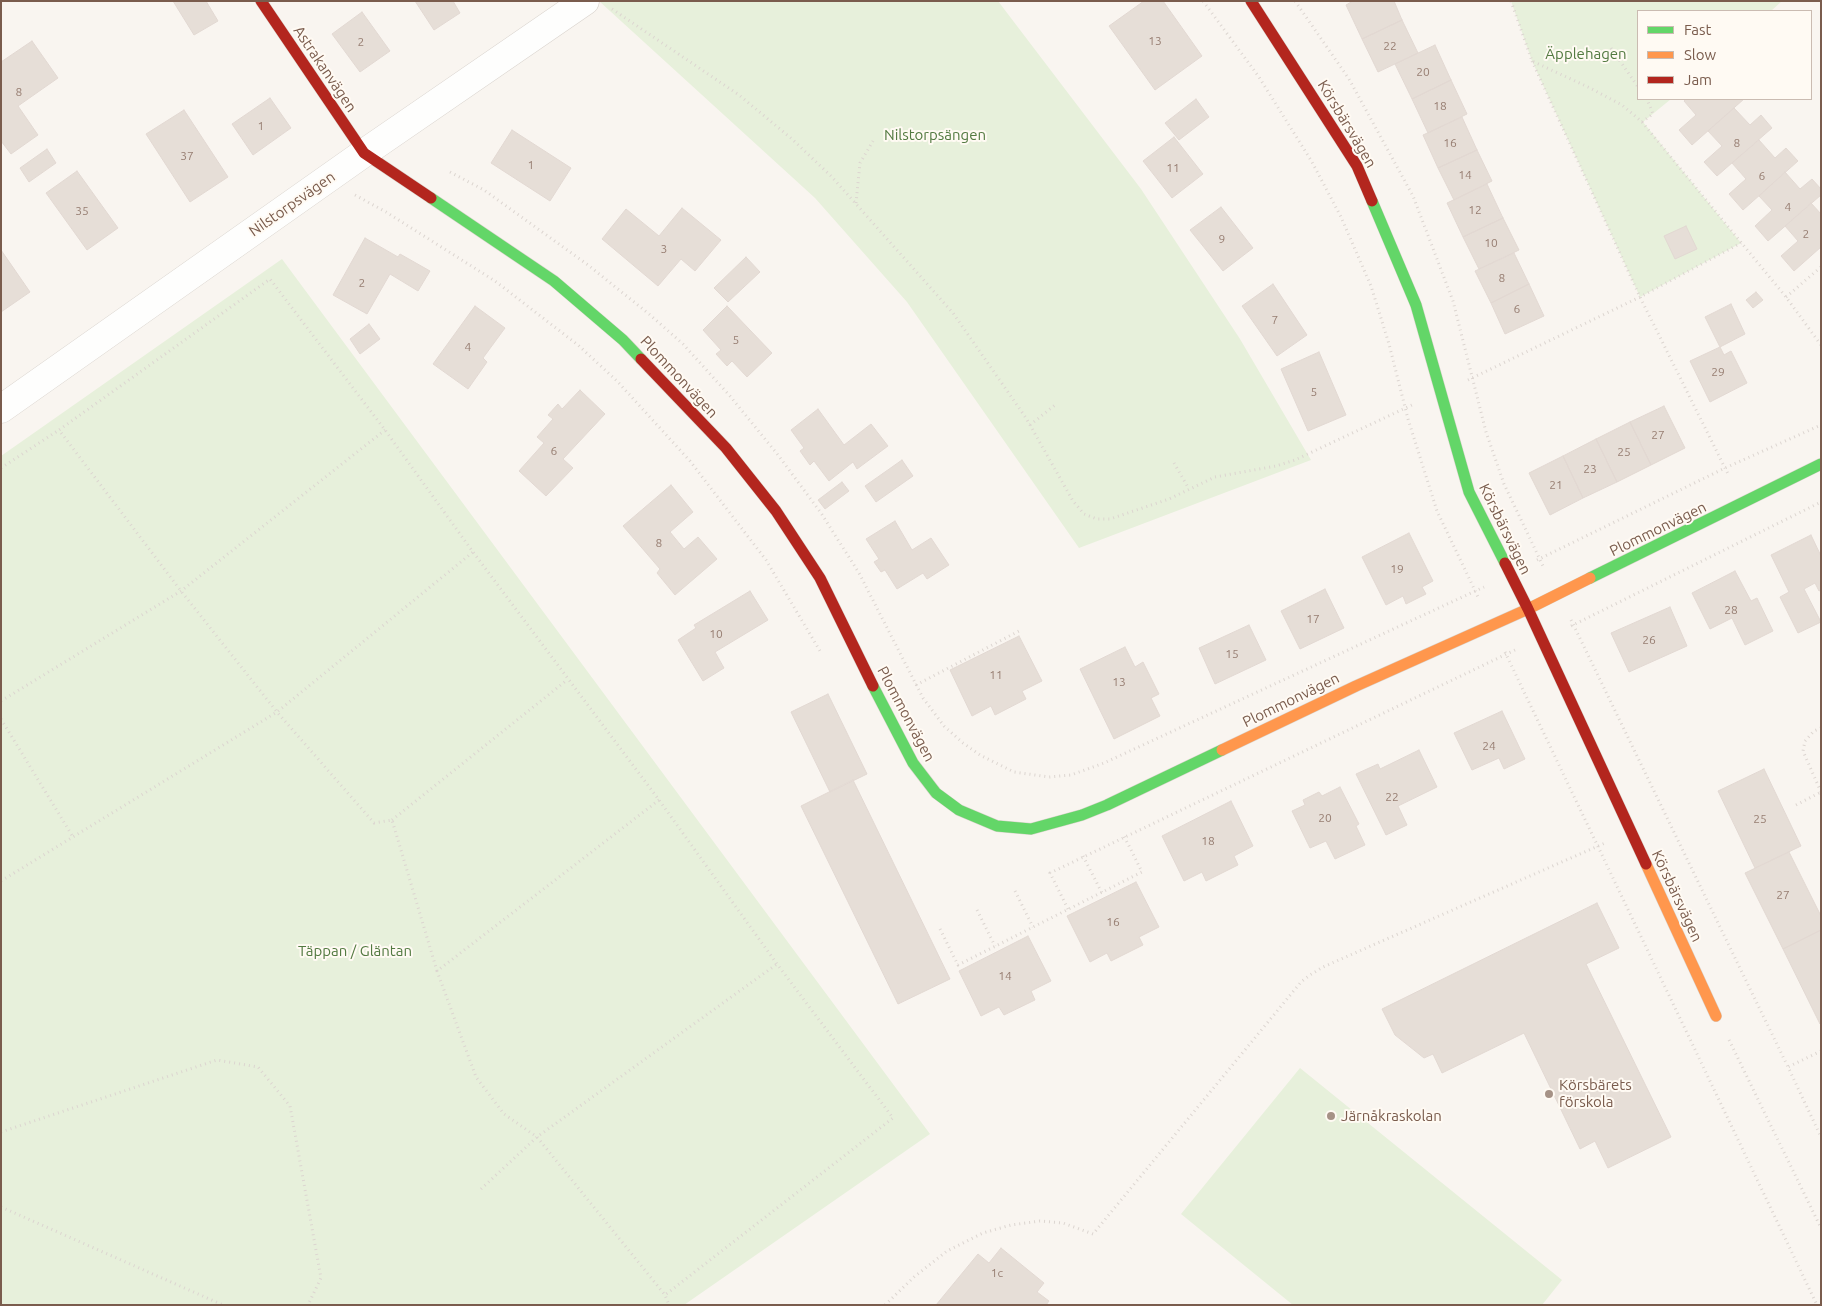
<!DOCTYPE html>
<meta charset="utf-8">
<style>
body{margin:0}
#map{position:relative;width:1822px;height:1306px;overflow:hidden;background:#f9f5f0;font-family:Ubuntu,sans-serif}
canvas{display:block}
.frame{position:absolute;inset:0;border:2px solid #7a5c4d;pointer-events:none}
.legend{position:absolute;left:1637px;top:10px;width:175px;height:90px;box-sizing:border-box;background:#fffaf3;border:1px solid #cabbb1;margin:0;padding:6px 9px;list-style:none;font-size:15px;color:#7a5c4d}
.legend li{display:flex;align-items:center;gap:10px;height:25px}
.legend b{width:25px;border:1px solid #cabbb1}
</style>
<div id="map">
<canvas width="1822" height="1306"></canvas>
<div class="frame"></div>
<ul class="legend">
<li><b style="height:6px;background:#63d668"></b>Fast</li>
<li><b style="height:6px;background:#ff974d"></b>Slow</li>
<li><b style="height:6px;background:#b3261e"></b>Jam</li>
</ul>
</div>
<script>
const context = document.querySelector('canvas').getContext('2d');
context.lineJoin = 'round';
function paint(path, color) { context.fillStyle = color; context.fill(path, 'evenodd'); }
const shape = rows => new Path2D(rows.map(r => 'M' + r).join(''));
function trace(path, color, width, dash) { context.strokeStyle = color; context.lineWidth = width; context.lineCap = dash ? 'butt' : 'round'; context.setLineDash(dash || []); context.stroke(path); }
function drawText(font, color, halo, rows, align = 'center') {
  context.font = font + ' Ubuntu,sans-serif'; context.lineWidth = 4; context.setLineDash([]); context.textBaseline = 'middle'; context.strokeStyle = halo; context.fillStyle = color; for (const [text, x, y, turn = 0] of rows) {
    context.save(); context.translate(x, y); context.rotate((+turn || 0) * Math.PI / 180); context.textAlign = isNaN(turn) ? turn : align; if (halo) context.strokeText(text, 0, 0); context.fillText(text, 0, 0); context.restore();
  }
}
paint(shape([
 [599,1,998,1,1141,189,1240,339,1311,460,1079,548,907,302,815,198],
 [1511,1,1782,1,1771,11,1638,11,1638,99,1671,99,1643,122,1741,243,1640,297,1532,61],
 [282,259,930,1134,684,1305,1,1305,1,456],
 [1300,1068,1562,1280,1542,1305,1293,1305,1181,1214]
]), '#e7f0db');
const building = shape([
 [173,1,206,1,218,21,194,35,173,1],
 [415,1,453,1,460,13,434,30,415,1],
 [1144,1,1163,1,1202,56,1155,90,1109,26,1144,1],
 [1353,1,1394,1,1402,20,1362,39,1346,5,1353,1],
 [362,12,390,51,360,72,332,34,362,12],
 [1402,20,1418,53,1378,72,1362,39,1402,20],
 [32,41,58,78,18,106,38,135,11,154,1,141,1,62,32,41],
 [1435,45,1451,80,1412,99,1395,64,1435,45],
 [1451,80,1467,114,1428,133,1412,99,1451,80],
 [270,98,291,128,253,155,232,124,270,98],
 [1196,99,1209,117,1179,140,1165,123,1196,99],
 [1686,99,1744,99,1692,145,1679,130,1696,115,1684,101,1686,99],
 [1734,108,1750,125,1761,115,1772,128,1717,176,1704,162,1722,146,1708,131,1734,108],
 [184,110,228,177,190,202,146,134,184,110],
 [1462,117,1477,150,1438,168,1423,135,1462,117],
 [512,130,571,168,550,201,491,163,512,130],
 [1174,137,1203,174,1172,198,1143,161,1174,137],
 [1759,140,1775,158,1786,148,1798,161,1743,210,1729,194,1746,179,1732,163,1759,140],
 [47,149,56,163,29,182,20,168,47,149],
 [1477,150,1492,181,1454,200,1438,168,1477,150],
 [77,171,118,228,87,250,46,193,77,171],
 [1785,172,1800,189,1812,179,1821,189,1821,195,1768,241,1755,226,1772,210,1759,196,1785,172],
 [1487,184,1503,218,1463,237,1447,203,1487,184],
 [1811,203,1821,214,1821,247,1794,271,1781,256,1798,241,1785,226,1811,203],
 [1221,207,1253,248,1223,271,1190,230,1221,207],
 [682,208,721,240,695,271,681,259,658,286,602,239,626,209,659,236,682,208],
 [1503,218,1519,250,1479,269,1463,237,1503,218],
 [1686,226,1697,249,1675,259,1664,236,1686,226],
 [365,238,398,257,400,254,430,271,418,291,390,274,367,314,333,295,365,238],
 [1,250,30,292,1,312,1,250],
 [1514,253,1529,284,1491,303,1475,271,1514,253],
 [746,257,760,272,728,302,714,288,746,257],
 [1273,284,1307,335,1277,356,1242,306,1273,284],
 [1529,284,1544,316,1505,334,1491,303,1529,284],
 [1756,292,1763,300,1753,308,1746,300,1756,292],
 [1731,304,1745,334,1720,347,1705,317,1731,304],
 [475,306,505,328,483,358,487,362,468,389,433,364,475,306],
 [727,306,772,353,747,377,732,361,727,366,716,354,721,350,703,330,727,306],
 [369,324,380,339,360,354,350,339,369,324],
 [1720,347,1724,355,1731,351,1747,383,1710,402,1690,361,1720,347],
 [1319,352,1346,415,1308,431,1281,369,1319,352],
 [580,390,605,414,563,459,573,468,546,496,519,471,544,443,537,437,553,419,548,415,558,404,562,409,580,390],
 [1664,406,1685,448,1651,465,1630,422,1664,406],
 [818,409,844,445,871,424,888,446,857,469,853,462,829,481,814,461,810,465,800,451,804,448,791,430,818,409],
 [1630,422,1651,465,1617,482,1596,439,1630,422],
 [1596,439,1617,482,1583,498,1563,456,1596,439],
 [1563,456,1583,498,1550,515,1529,473,1563,456],
 [902,460,913,476,876,502,865,486,902,460],
 [842,482,849,491,825,509,818,500,842,482],
 [671,485,693,512,670,532,684,549,698,537,717,559,675,595,657,573,660,569,623,526,671,485],
 [895,521,912,550,931,538,949,565,927,579,923,573,897,589,885,570,881,572,874,562,879,559,866,539,895,521],
 [1409,533,1433,581,1422,587,1426,594,1406,604,1403,596,1386,605,1362,557,1409,533],
 [1811,535,1821,556,1821,590,1819,591,1815,583,1804,589,1821,622,1798,633,1780,597,1789,592,1771,555,1811,535],
 [1735,571,1751,601,1757,598,1773,631,1745,645,1732,618,1710,629,1692,593,1735,571],
 [1325,589,1344,628,1300,649,1281,611,1325,589],
 [750,591,768,620,715,652,724,668,703,681,678,640,696,628,694,625,750,591],
 [1670,607,1687,646,1629,672,1611,633,1670,607],
 [1249,625,1266,660,1215,684,1199,648,1249,625],
 [1019,636,1042,681,1022,691,1026,699,995,715,991,706,972,716,950,670,1019,636],
 [1125,647,1135,667,1143,662,1159,694,1151,698,1160,716,1114,739,1080,669,1125,647],
 [828,694,867,774,830,792,791,712,828,694],
 [1502,711,1525,759,1504,769,1499,758,1472,770,1454,733,1502,711],
 [1419,750,1437,787,1398,806,1407,825,1386,835,1356,774,1378,764,1380,769,1419,750],
 [1764,769,1801,846,1755,868,1718,791,1764,769],
 [853,780,950,979,898,1004,801,806,853,780],
 [1340,787,1359,824,1356,826,1365,845,1335,859,1326,841,1310,848,1292,811,1305,805,1303,800,1319,792,1322,796,1340,787],
 [1231,801,1253,846,1234,856,1238,865,1206,881,1202,872,1184,881,1162,836,1231,801],
 [1789,852,1821,916,1821,930,1783,949,1745,873,1789,852],
 [1136,882,1159,927,1139,937,1143,945,1111,961,1107,953,1090,962,1067,916,1136,882],
 [1597,903,1619,948,1586,964,1671,1137,1608,1168,1595,1141,1580,1149,1524,1033,1442,1073,1433,1054,1424,1058,1395,1035,1382,1009,1597,903],
 [1821,930,1821,1024,1820,1024,1783,949,1821,930],
 [1028,936,1051,981,1031,991,1035,1000,1004,1015,999,1007,981,1016,959,971,1028,936],
 [1001,1248,1044,1283,1037,1292,1049,1301,1046,1305,936,1305,978,1254,989,1263,1001,1248]
]);
paint(building, '#e6ded7');
trace(building, '#e2d8d2', 1);
const street = shape([
 [1,409,364,153,585,1]
]);
const fast = shape([
 [431,198,554,281,623,340,641,359],
 [1372,201,1416,305,1469,492,1505,563],
 [1590,578,1821,464],
 [873,686,913,763,936,793,959,810,997,826,1031,829,1082,815,1107,805,1222,750]
]);
const slow = shape([
 [1222,750,1356,686,1528,609,1590,578],
 [1646,864,1716,1016]
]);
const jam = shape([
 [261,1,364,153,431,198],
 [1251,1,1357,166,1372,201],
 [641,359,726,448,776,511,820,578,873,686],
 [1505,563,1528,609,1646,864]
]);
trace(street, '#d7d1cb', 29);
trace(fast, '#d9d2cb', 12);
trace(slow, '#d9d2cb', 12);
trace(jam, '#d9d2cb', 12);
trace(shape([
 [1203,1,1259,77,1312,162,1341,217,1371,286,1389,344,1408,419,1437,511,1479,599],
 [1295,1,1349,79,1413,196,1453,301,1486,432,1504,484,1544,568],
 [1511,1,1532,61,1588,87,1622,105,1642,122,1786,297,1821,345],
 [612,9,739,95,792,139,832,177,953,313,1026,418,1073,501,1084,514,1097,519,1110,519,1169,499,1215,477,1276,466,1295,460,1414,404],
 [1611,48,1638,87],
 [1532,61,1640,297,1729,476],
 [1642,122,1653,114,1647,99],
 [450,172,484,190,588,265,649,314,683,344,730,396,778,455,821,513,859,573,923,698,944,726,963,743,980,755,1014,772,1049,777,1071,775,1104,763,1484,587],
 [355,195,386,212,495,281,578,345,617,381,690,461,766,560,820,651],
 [856,203,860,163,873,141],
 [1786,297,1821,267],
 [1468,380,1640,297,1741,243],
 [1030,425,1055,405],
 [1174,463,1189,489],
 [1,468,59,430],
 [1537,560,1725,468,1821,425],
 [1571,620,1788,1067],
 [1571,626,1821,502],
 [1505,652,1817,1305],
 [916,685,1019,631],
 [1,701,181,591,385,430],
 [1,719,73,837],
 [1821,728,1814,731,1805,741,1803,751,1821,792],
 [659,800,437,971,476,1077,504,1114,537,1137,665,1295,669,1305],
 [1796,805,1821,792],
 [392,820,567,680],
 [1083,856,1102,893],
 [1,881,277,712,473,552],
 [1015,891,1033,927],
 [1068,909,1050,873,1515,650],
 [977,910,995,946],
 [940,929,958,965,1142,872,1124,836],
 [437,971,392,820,374,823,277,712,181,591,59,430,270,279,385,430,473,552,659,800,777,964,893,1118,665,1295],
 [1729,1040,1821,1228],
 [1821,1051,1788,1067,1821,1137],
 [1,1132,217,1060,258,1067,290,1106,321,1278,308,1305],
 [481,1189,537,1137,777,964],
 [1,1207,223,1305],
 [885,1305,914,1277,947,1251,983,1233,1011,1225,1040,1221,1063,1223,1093,1234,1301,982,1310,975,1323,967,1605,843]
]), '#dcd5d0', 3, [1, 4]);
trace(street, '#fefefd', 28);
trace(fast, '#63d668', 11);
trace(slow, '#ff974d', 11);
trace(jam, '#b3261e', 11);
for (const [x, y, r, color] of [
 [1549,1094,5,"#a69286"],
 [1331,1116,5,"#a69286"]
]) { const dot = new Path2D(); dot.arc(x, y, r, 0, 2 * Math.PI); context.fillStyle = color; context.fill(dot); trace(dot, '#fffaf3', 2); }
drawText('12px', '#977e72', null, [
 ["13",1155,41],
 ["2",361,42],
 ["22",1390,46],
 ["20",1423,72],
 ["8",19,92],
 ["18",1440,106],
 ["1",261,126],
 ["16",1450,143],
 ["8",1737,143],
 ["37",187,156],
 ["1",531,165],
 ["11",1173,168],
 ["14",1465,175],
 ["6",1762,176],
 ["4",1788,207],
 ["12",1475,210],
 ["35",82,211],
 ["2",1806,234],
 ["9",1222,239],
 ["10",1491,243],
 ["3",664,249],
 ["8",1502,278],
 ["2",362,283],
 ["6",1517,309],
 ["7",1275,320],
 ["5",736,340],
 ["4",468,347],
 ["29",1718,372],
 ["5",1314,392],
 ["27",1658,435],
 ["6",554,451],
 ["25",1624,452],
 ["23",1590,469],
 ["21",1556,485],
 ["8",659,543],
 ["19",1397,569],
 ["28",1731,610],
 ["17",1313,619],
 ["10",716,634],
 ["26",1649,640],
 ["15",1232,654],
 ["11",996,675],
 ["13",1119,682],
 ["24",1489,746],
 ["22",1392,797],
 ["20",1325,818],
 ["25",1760,819],
 ["18",1208,841],
 ["27",1783,895],
 ["16",1113,922],
 ["14",1005,976],
 ["1c",997,1273]
]);
drawText('15px', '#537a41', '#fffaf3', [
 ["Äpplehagen",1586,54],
 ["Nilstorpsängen",935,135],
 ["Täppan / Gläntan",355,951]
]);
drawText('15px', '#7a5c4d', '#fffaf3', [
 ["Astrakanvägen",325,69,56],
 ["Körsbärsvägen",1347,124,59],
 ["Nilstorpsvägen",292,204,-35],
 ["Plommonvägen",679,377,47],
 ["Körsbärsvägen",1505,529,64],
 ["Plommonvägen",1658,529,-26],
 ["Plommonvägen",1291,700,-26],
 ["Plommonvägen",906,714,62],
 ["Körsbärsvägen",1677,896,65]
]);
drawText('15px', '#7a5c4d', '#fffaf3', [
 ["Körsbärets",1559,1085],
 ["förskola",1559,1102],
 ["Järnåkraskolan",1341,1116]
], 'left');
</script>
